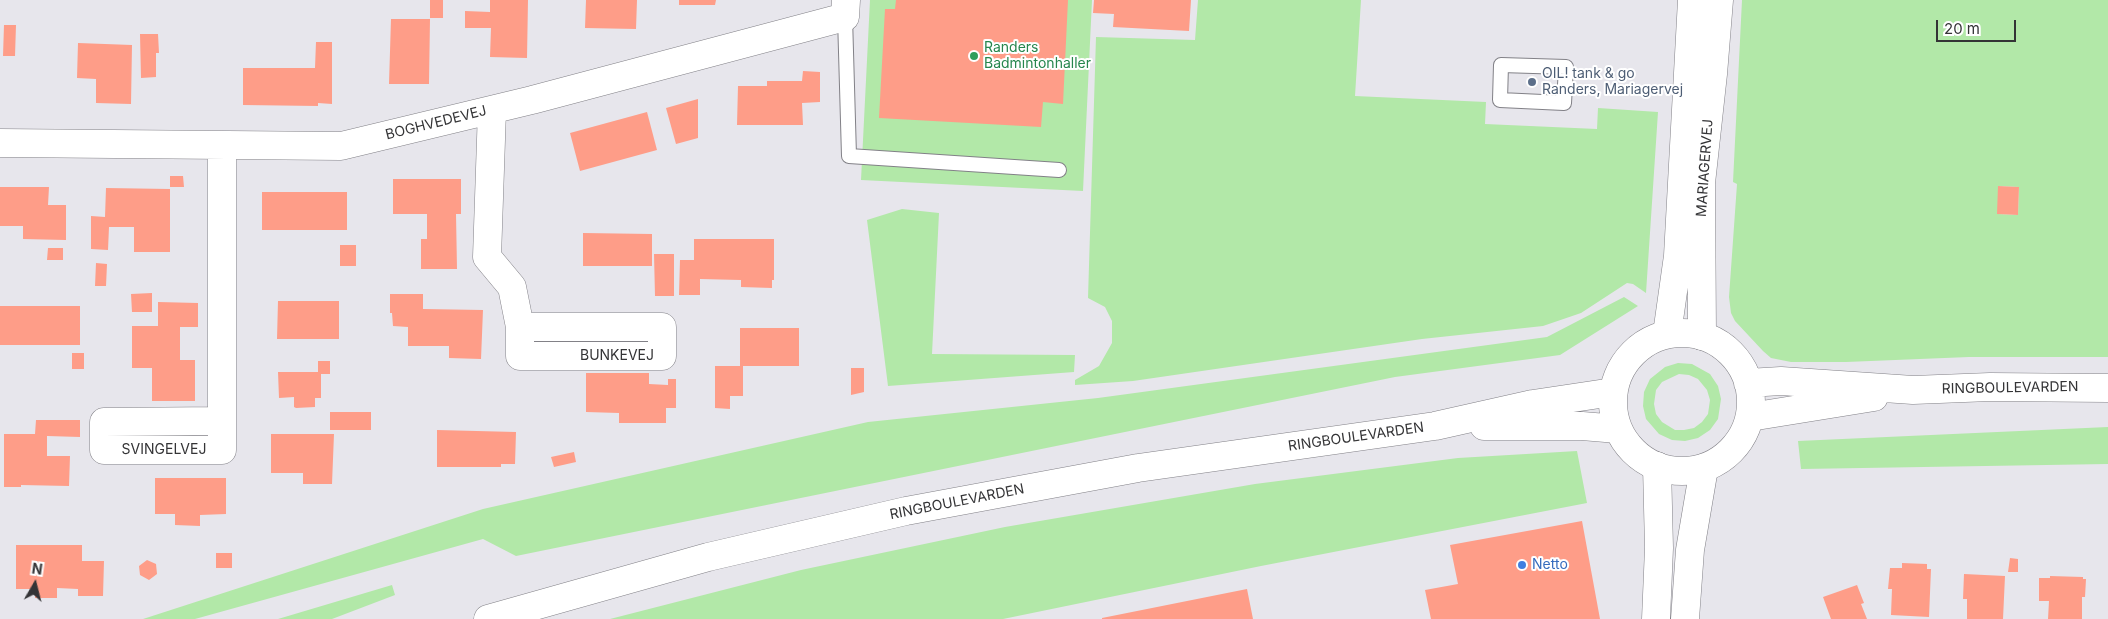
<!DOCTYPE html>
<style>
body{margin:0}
#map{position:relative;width:2108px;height:619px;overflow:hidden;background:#e7e6ec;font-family:Inter,sans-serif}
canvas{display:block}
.north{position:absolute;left:10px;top:559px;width:50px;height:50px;-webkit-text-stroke:4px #fff;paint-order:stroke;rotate:8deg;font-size:14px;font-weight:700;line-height:20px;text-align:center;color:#343436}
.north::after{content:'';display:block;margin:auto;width:18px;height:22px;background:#343436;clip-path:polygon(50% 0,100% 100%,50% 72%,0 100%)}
.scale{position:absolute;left:1936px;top:20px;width:80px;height:22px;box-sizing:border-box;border:2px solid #343436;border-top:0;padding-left:6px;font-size:15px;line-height:18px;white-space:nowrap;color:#343436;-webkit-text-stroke:4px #fff;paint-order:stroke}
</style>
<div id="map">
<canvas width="2108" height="619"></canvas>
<div class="north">N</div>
<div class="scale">20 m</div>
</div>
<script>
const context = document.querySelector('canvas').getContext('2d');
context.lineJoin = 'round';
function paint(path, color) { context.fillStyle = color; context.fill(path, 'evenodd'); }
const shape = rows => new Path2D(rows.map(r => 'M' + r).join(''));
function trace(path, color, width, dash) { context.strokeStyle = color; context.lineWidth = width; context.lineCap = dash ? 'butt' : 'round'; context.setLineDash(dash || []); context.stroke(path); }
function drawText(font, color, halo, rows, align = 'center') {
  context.font = font + ' Inter,sans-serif'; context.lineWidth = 4; context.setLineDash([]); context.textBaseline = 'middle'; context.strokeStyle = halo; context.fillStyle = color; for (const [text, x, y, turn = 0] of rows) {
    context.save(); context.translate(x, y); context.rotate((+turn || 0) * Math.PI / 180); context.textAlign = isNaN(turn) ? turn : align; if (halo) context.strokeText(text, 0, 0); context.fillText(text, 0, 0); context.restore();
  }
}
paint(shape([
 [870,0,1092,0,1083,191,861,180],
 [1198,0,1361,0,1355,96,1486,102,1485,124,1597,129,1598,108,1658,112,1646,293,1633,284,1627,283,1581,313,1543,326,1422,339,1133,381,1075,385,1075,380,1099,366,1112,343,1112,321,1105,307,1088,298,1096,37,1195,40],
 [1742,0,2108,0,2108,357,1969,357,1846,362,1791,362,1771,358,1763,351,1735,321,1731,313,1729,297,1737,184,1733,182],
 [1998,186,2019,187,2018,215,1998,214],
 [902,209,939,213,932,354,1075,355,1074,372,888,386,867,220],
 [1624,297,1638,306,1560,355,1395,377,516,556,483,539,195,619,143,619,483,509,868,422,1098,398,1547,337],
 [1678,363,1692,364,1710,374,1718,386,1721,399,1718,419,1710,430,1698,438,1685,441,1672,440,1659,434,1646,419,1643,406,1644,392,1650,379,1665,367],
 [1679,374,1689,375,1698,379,1707,390,1710,400,1708,414,1702,422,1694,428,1684,430,1675,430,1662,422,1656,414,1654,404,1656,390,1662,382],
 [2108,427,2108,464,1801,469,1798,441],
 [1577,451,1587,503,1261,566,1003,619,610,619,801,570,1005,527,1255,484,1458,458],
 [392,585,395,595,332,619,278,619]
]), '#b2e8a8');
paint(shape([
 [430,0,443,0,443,18,430,18],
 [490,0,528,0,527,58,490,57,491,28,465,28,465,11,490,12],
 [586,0,637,0,636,29,585,28],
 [679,0,716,0,715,5,679,5],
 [896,0,1068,0,1063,104,1043,102,1041,127,879,118,885,9,895,9],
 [1094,0,1191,0,1189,31,1113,27,1114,14,1093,13],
 [391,19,430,19,429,84,389,84],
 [4,25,16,25,15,56,3,56],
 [140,34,158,34,159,53,156,53,156,77,141,78],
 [316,42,332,42,332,104,318,103,318,106,243,105,243,68,315,68],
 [78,43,132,45,131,104,96,103,96,79,77,78],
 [803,71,820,72,820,102,802,103,803,125,737,125,738,86,767,86,767,81,802,81],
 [698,99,698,138,676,144,666,108],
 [647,112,657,150,580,171,570,133],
 [170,176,183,176,184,187,170,187],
 [393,179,461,179,461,214,456,214,457,269,421,269,421,239,427,239,427,214,393,214],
 [1998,186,2019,187,2018,215,1997,214],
 [0,187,49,187,48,205,66,205,66,240,23,239,23,226,0,226],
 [106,188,170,189,170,252,134,252,134,227,109,227,108,250,91,249,91,216,105,217],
 [262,192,347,192,347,230,262,230],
 [583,233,652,234,652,266,583,266],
 [694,239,774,239,774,280,772,280,772,288,741,287,741,280,700,279,700,295,679,295,680,260,694,260],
 [340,245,356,245,356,266,340,266],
 [48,248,63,248,63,260,47,260],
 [654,254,674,254,674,296,655,296],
 [96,263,107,264,106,286,95,286],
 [152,293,152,312,132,312,131,294],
 [390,294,423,294,423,309,483,310,481,359,449,358,449,346,408,346,408,327,393,326,392,313,390,313],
 [278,301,339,301,339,339,277,339],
 [158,302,198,303,198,327,180,327,180,360,195,360,195,401,152,401,152,368,132,368,132,326,158,326],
 [0,306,80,306,80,345,0,345],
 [740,328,799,328,799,366,743,366,743,396,730,396,730,409,715,408,715,366,740,366],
 [72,353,84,353,84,369,72,369],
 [318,361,330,361,330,374,321,374,321,398,315,398,315,407,296,408,294,407,294,397,279,398,278,372,318,372],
 [851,368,864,368,864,392,851,395],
 [586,373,649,373,649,384,668,385,668,379,676,379,676,408,666,408,666,423,619,423,619,413,586,412],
 [330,412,371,412,371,430,330,430],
 [36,420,80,420,80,437,47,436,47,456,70,456,69,486,21,485,21,487,4,487,4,434,35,434],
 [437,430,516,432,515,464,501,464,501,467,437,467],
 [271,434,334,434,332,484,303,484,303,473,271,473],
 [574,452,576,462,554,467,551,457],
 [155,478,226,478,226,514,200,515,200,526,175,525,175,514,155,514],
 [1582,521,1600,619,1431,619,1425,590,1458,584,1450,545],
 [16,545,82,545,82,561,104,561,103,596,78,596,78,589,57,588,57,598,35,598,35,589,16,589],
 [216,553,232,553,232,568,216,568],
 [2010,558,2018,559,2018,572,2008,572],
 [147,560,156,564,157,574,149,580,140,575,139,566],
 [1902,563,1927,564,1927,569,1931,569,1929,617,1891,615,1892,589,1888,589,1890,568,1902,568],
 [1964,574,2005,576,2003,619,1967,619,1967,599,1963,599],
 [2050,576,2083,577,2083,579,2086,579,2085,597,2082,597,2082,619,2048,619,2049,601,2039,601,2039,578,2050,578],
 [1857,585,1864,603,1861,604,1867,619,1831,619,1823,597],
 [1247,589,1253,619,1102,619,1102,618]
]), '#fe9d88');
const service = shape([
 [845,17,849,156,1059,170],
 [1501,65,1566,67,1564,103,1500,100,1501,65]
]);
const minor = shape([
 [492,110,487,257,512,287,520,327,662,327,662,356,520,356,520,327],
 [0,143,341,146,532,100,845,17,846,0],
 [222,146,222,450,104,450,104,422,222,421]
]);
const tertiary = shape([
 [1667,334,1678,256,1692,0],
 [1702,336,1701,183,1713,74,1719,0],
 [1656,619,1659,548,1657,466],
 [1685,619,1690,550,1704,468]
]);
const secondary = shape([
 '1613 402a69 69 0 1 1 138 0a69 69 0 1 1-138 0Z',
 [1748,383,1781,381,1913,390,1990,387,2108,388],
 [1750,417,1874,397],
 [1484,426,1582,426,1618,429],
 [488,619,708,557,906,511,1138,468,1435,426,1533,404,1613,392]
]);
trace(service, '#828187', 16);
trace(minor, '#828187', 29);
trace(tertiary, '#828187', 29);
trace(secondary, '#828187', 29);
trace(service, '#fff', 14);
trace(minor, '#fff', 28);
trace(tertiary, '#fff', 28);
trace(secondary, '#fff', 28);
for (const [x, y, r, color] of [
 [974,56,5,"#2e9e5b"],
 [1532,82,5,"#5c6f8a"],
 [1522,565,5,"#3f7fe0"]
]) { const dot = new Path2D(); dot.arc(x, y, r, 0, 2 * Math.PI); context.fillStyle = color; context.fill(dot); trace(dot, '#fff', 2); }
drawText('14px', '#27864d', '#fff', [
 ["Randers",984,48],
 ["Badmintonhaller",984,64]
], 'left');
drawText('14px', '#4e5e75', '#fff', [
 ["OIL! tank & go",1542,74],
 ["Randers, Mariagervej",1542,90]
], 'left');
drawText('14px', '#343436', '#fff', [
 ["BOGHVEDEVEJ",436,123,-14],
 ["MARIAGERVEJ",1705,168,-86],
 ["BUNKEVEJ",617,356],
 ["RINGBOULEVARDEN",2010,388,-1],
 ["RINGBOULEVARDEN",1356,437,-8],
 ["SVINGELVEJ",164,450],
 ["RINGBOULEVARDEN",957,502,-11]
]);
drawText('14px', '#366cbe', '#fff', [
 ["Netto",1532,565]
], 'left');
</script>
